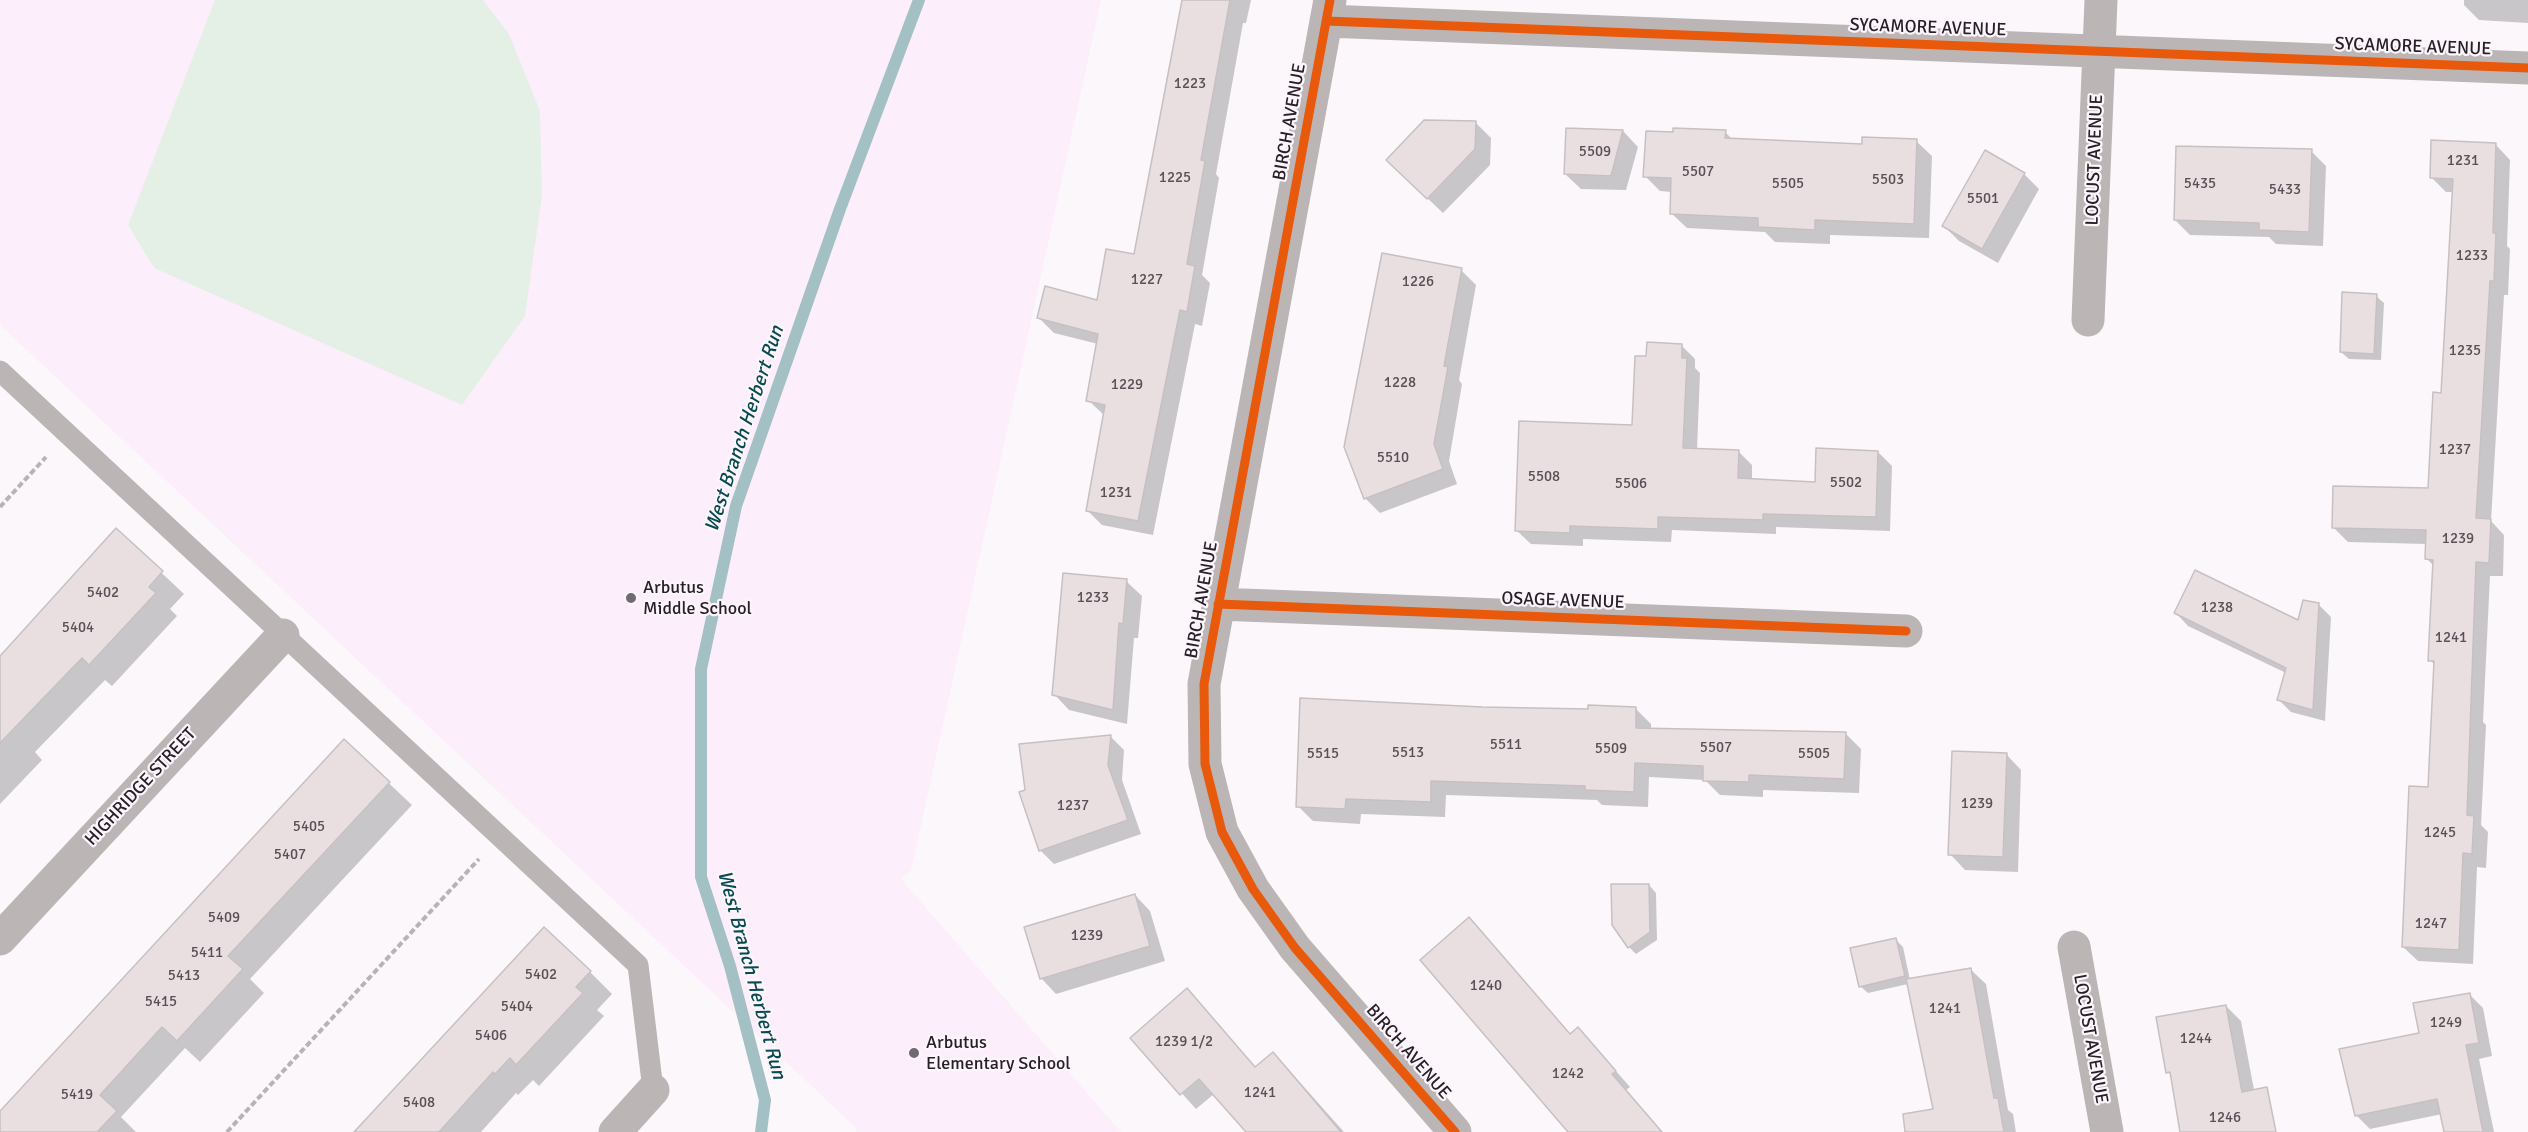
<!DOCTYPE html>
<style>
body{margin:0}
canvas{display:block;background:#fbf7fb}
</style>
<canvas width="2528" height="1132"></canvas>
<script>
const context = document.querySelector('canvas').getContext('2d');
context.lineJoin = 'round';
function paint(path, color) { context.fillStyle = color; context.fill(path, 'evenodd'); }
const shape = rows => new Path2D(rows.map(r => 'M' + r).join(''));
function trace(path, color, width, dash) { context.strokeStyle = color; context.lineWidth = width; context.lineCap = dash ? 'butt' : 'round'; context.setLineDash(dash || []); context.stroke(path); }
function drawText(font, color, halo, rows, align = 'center') {
  context.font = font + ' Signika,sans-serif'; context.lineWidth = 4.5; context.setLineDash([]); context.textBaseline = 'middle'; context.strokeStyle = halo; context.fillStyle = color; for (const [text, x, y, turn = 0] of rows) {
    context.save(); context.translate(x, y); context.rotate((+turn || 0) * Math.PI / 180); context.textAlign = isNaN(turn) ? turn : align; if (halo) context.strokeText(text, 0, 0); context.fillText(text, 0, 0); context.restore();
  }
}
paint(shape([
 [0,0,1101,0,911,871,901,879,1121,1132,856,1132,857,1129,695,976,0,325]
]), '#fceffb');
paint(shape([
 [215,0,483,0,509,34,540,111,542,195,525,316,462,405,154,268,128,225]
]), '#e4efe6');
paint(shape([
 [1183,0,1251,0,1246,23,1243,23,1216,174,1219,178,1202,275,1210,283,1202,326,1195,324,1153,535,1102,525,1087,510,1105,416,1088,400,1098,344,1054,333,1039,318,1098,302,1135,256],
 [2464,0,2528,0,2528,23,2479,20,2464,5],
 [1476,123,1491,138,1490,165,1443,213,1403,175],
 [1567,130,1623,131,1638,147,1626,190,1581,189,1565,174],
 [1725,132,1733,140,1863,145,1916,141,1932,156,1929,238,1830,235,1830,244,1775,242,1765,232,1687,228,1671,213,1672,192,1660,191,1645,176],
 [2496,145,2510,160,2507,246,2510,249,2508,295,2504,295,2491,521,2504,535,2503,576,2490,576,2483,722,2486,725,2481,825,2488,832,2486,868,2477,867,2473,964,2418,961,2403,947,2429,789,2435,665,2430,660,2434,566,2427,559,2427,544,2348,542,2334,528,2430,490,2443,394,2454,192,2446,192,2431,177],
 [2311,151,2326,166,2323,246,2276,244,2269,237,2190,235,2175,220],
 [2024,174,2039,189,1998,263,1959,241,1944,226],
 [1461,270,1476,285,1459,380,1462,384,1449,461,1457,484,1380,513,1365,498],
 [2376,296,2384,303,2381,360,2349,359,2341,352],
 [1681,345,1695,359,1695,368,1700,373,1697,450,1738,451,1752,465,1752,480,1817,484,1878,452,1892,466,1890,531,1776,527,1776,534,1672,530,1671,542,1583,539,1583,546,1531,544,1516,530,1633,426,1648,358],
 [116,530,184,594,170,609,177,616,112,686,105,680,35,752,42,760,0,804,0,659],
 [1126,581,1142,596,1138,638,1134,638,1127,724,1069,710,1054,694],
 [2318,604,2331,617,2325,721,2291,712,2279,700,2286,673,2188,626,2176,613,2299,622],
 [1482,709,1636,709,1651,724,1651,729,1845,733,1861,749,1859,793,1763,790,1763,797,1720,795,1705,780,1649,777,1648,807,1602,805,1597,800,1446,795,1445,817,1361,814,1360,824,1313,821,1298,806],
 [1110,736,1124,750,1122,780,1141,834,1054,864,1040,850],
 [344,741,412,805,250,979,264,993,200,1062,185,1048,121,1117,136,1132,0,1132,0,1114],
 [2006,754,2021,770,2018,872,1965,870,1950,854],
 [1649,885,1656,893,1657,940,1636,954,1629,947],
 [1135,895,1150,911,1165,961,1056,994,1041,978],
 [1484,935,1571,1035,1593,1045,1630,1087,1626,1090,1662,1132,1572,1132],
 [1896,940,1903,947,1910,980,1970,969,1986,984,2008,1110,2013,1114,2016,1132,1939,1132,1908,984,1868,993,1860,986],
 [590,972,612,994,597,1010,604,1016,539,1086,533,1080,518,1095,516,1093,481,1132,357,1132],
 [1187,990,1256,1068,1288,1069,1344,1132,1248,1132,1214,1094,1196,1109,1132,1038],
 [2469,994,2483,1008,2492,1056,2479,1059,2494,1132,2445,1132,2442,1114,2370,1129,2356,1115,2420,1034],
 [2226,1006,2241,1021,2262,1132,2182,1132,2172,1077,2168,1072]
]), '#0003');
trace(shape([
 [761,1132,765,1100,730,966,701,877,701,669,736,506,840,209,919,0]
]), '#a3c0c4', 12);
const building = shape([
 [1182,0,1230,0,1201,160,1205,161,1187,264,1195,266,1187,312,1180,310,1138,521,1086,511,1105,405,1086,401,1098,334,1037,318,1045,286,1097,300,1106,249,1134,254,1182,0],
 [1424,120,1476,121,1475,149,1427,199,1386,160,1424,120],
 [1566,128,1623,130,1611,176,1564,174,1566,128],
 [1673,128,1726,130,1725,138,1862,144,1862,137,1917,139,1914,224,1815,220,1815,230,1758,227,1758,218,1670,214,1671,178,1643,177,1646,131,1673,132,1673,128],
 [2431,140,2496,143,2493,233,2496,233,2494,281,2490,281,2476,518,2491,519,2489,563,2476,562,2467,815,2474,816,2472,854,2463,853,2459,950,2402,947,2409,786,2428,787,2434,661,2428,661,2433,560,2425,559,2426,530,2332,528,2333,486,2428,488,2433,392,2441,393,2453,179,2430,178,2431,140],
 [2176,146,2312,149,2309,232,2259,230,2259,223,2174,220,2176,146],
 [1985,150,2025,173,1982,249,1942,226,1985,150],
 [1382,253,1462,268,1444,366,1448,367,1434,444,1443,469,1364,499,1344,447,1382,253],
 [2342,292,2377,294,2374,354,2340,352,2342,292],
 [1647,342,1682,344,1682,358,1687,358,1683,448,1739,450,1738,478,1815,482,1816,448,1878,451,1876,517,1763,514,1763,520,1658,517,1658,529,1570,526,1570,533,1515,531,1519,421,1632,425,1635,356,1646,356,1647,342],
 [116,528,163,571,149,587,156,593,89,665,82,658,0,743,0,656,116,528],
 [2195,570,2298,620,2303,600,2319,603,2313,710,2277,700,2286,668,2174,613,2195,570],
 [1063,573,1127,579,1123,624,1119,623,1113,710,1052,695,1063,573],
 [1300,698,1482,707,1588,709,1588,705,1636,707,1636,728,1846,732,1844,779,1749,775,1749,782,1703,781,1703,766,1635,763,1634,792,1585,790,1585,786,1431,781,1431,802,1346,799,1345,809,1296,807,1300,698],
 [1111,735,1108,765,1128,820,1039,851,1019,792,1025,790,1019,744,1111,735],
 [344,739,390,782,228,956,243,969,177,1041,162,1027,100,1095,117,1111,97,1132,0,1132,0,1111,344,739],
 [1952,751,2007,753,2003,857,1948,855,1952,751],
 [1611,884,1649,884,1650,932,1628,948,1612,925,1611,884],
 [1135,894,1150,946,1040,979,1024,927,1135,894],
 [1469,917,1570,1034,1578,1027,1616,1071,1612,1074,1662,1132,1568,1132,1420,960,1469,917],
 [544,927,591,971,576,987,583,993,516,1065,510,1058,495,1074,493,1072,439,1132,354,1132,544,927],
 [1896,938,1905,976,1859,987,1850,948,1896,938],
 [1971,968,1994,1098,1998,1098,2004,1132,1905,1132,1903,1114,1933,1109,1906,979,1971,968],
 [1187,988,1255,1067,1273,1052,1341,1132,1246,1132,1199,1079,1180,1095,1130,1038,1187,988],
 [2470,993,2479,1043,2466,1045,2483,1132,2444,1132,2437,1099,2355,1116,2339,1049,2419,1033,2413,1003,2470,993],
 [2226,1005,2242,1092,2267,1087,2276,1132,2180,1132,2170,1072,2166,1073,2156,1017,2226,1005]
]);
paint(building, '#e9dfe1');
trace(building, '#c7c0c2', 1.5);
trace(shape([
 [0,507,46,457],
 [227,1132,479,859]
]), '#b7b4b4', 4, [6, 3]);
trace(shape([
 [0,371,638,965,653,1090]
]), '#bbb6b5', 21);
trace(shape([
 [1330,0,1204,684,1205,764,1222,832,1253,889,1295,948,1455,1132],
 [1326,21,2528,68],
 [2088,320,2101,0],
 [1218,604,1906,631],
 [0,939,283,635],
 [2074,947,2107,1132],
 [615,1132,653,1090]
]), '#bbb6b5', 33);
trace(shape([
 [1330,0,1204,684,1205,764,1222,832,1253,889,1295,948,1455,1132],
 [1326,21,2528,68],
 [1218,604,1906,631]
]), '#e8590c', 9);
for (const [x, y, r, color] of [
 [631,598,6,"#716b71"],
 [914,1053,6,"#716b71"]
]) { const dot = new Path2D(); dot.arc(x, y, r, 0, 2 * Math.PI); context.fillStyle = color; context.fill(dot); trace(dot, '#fdf5fc', 2); }
drawText('15px', '#585056', null, [
 ["1223",1190,84],
 ["5509",1595,152],
 ["1231",2463,161],
 ["5507",1698,172],
 ["1225",1175,178],
 ["5503",1888,180],
 ["5505",1788,184],
 ["5435",2200,184],
 ["5433",2285,190],
 ["5501",1983,199],
 ["1233",2472,256],
 ["1227",1147,280],
 ["1226",1418,282],
 ["1235",2465,351],
 ["1228",1400,383],
 ["1229",1127,385],
 ["1237",2455,450],
 ["5510",1393,458],
 ["5508",1544,477],
 ["5502",1846,483],
 ["5506",1631,484],
 ["1231",1116,493],
 ["1239",2458,539],
 ["5402",103,593],
 ["1233",1093,598],
 ["1238",2217,608],
 ["5404",78,628],
 ["1241",2451,638],
 ["5511",1506,745],
 ["5507",1716,748],
 ["5509",1611,749],
 ["5513",1408,753],
 ["5515",1323,754],
 ["5505",1814,754],
 ["1239",1977,804],
 ["1237",1073,806],
 ["5405",309,827],
 ["1245",2440,833],
 ["5407",290,855],
 ["5409",224,918],
 ["1247",2431,924],
 ["1239",1087,936],
 ["5411",207,953],
 ["5402",541,975],
 ["5413",184,976],
 ["1240",1486,986],
 ["5415",161,1002],
 ["5404",517,1007],
 ["1241",1945,1009],
 ["1249",2446,1023],
 ["5406",491,1036],
 ["1244",2196,1039],
 ["1239 1/2",1184,1042],
 ["1242",1568,1074],
 ["1241",1260,1093],
 ["5419",77,1095],
 ["5408",419,1103],
 ["1246",2225,1118]
]);
drawText('18px', '#272027', '#fdf5fc', [
 ["SYCAMORE AVENUE",1928,28,2],
 ["SYCAMORE AVENUE",2413,47,2],
 ["BIRCH AVENUE",1290,122,-80],
 ["LOCUST AVENUE",2095,160,-88],
 ["BIRCH AVENUE",1202,600,-80],
 ["OSAGE AVENUE",1563,601,2],
 ["HIGHRIDGE STREET",141,787,-47],
 ["LOCUST AVENUE",2090,1039,80],
 ["BIRCH AVENUE",1408,1052,49]
]);
drawText('18px', '#272027', '#fdf5fc', [
 ["Arbutus",643,588],
 ["Middle School",643,609],
 ["Arbutus",926,1043],
 ["Elementary School",926,1064]
], 'left');
drawText('italic 20px', '#074a50', '#fdf5fc', [
 ["West Branch Herbert Run",745,429,-72],
 ["West Branch Herbert Run",751,975,75]
]);
</script>
